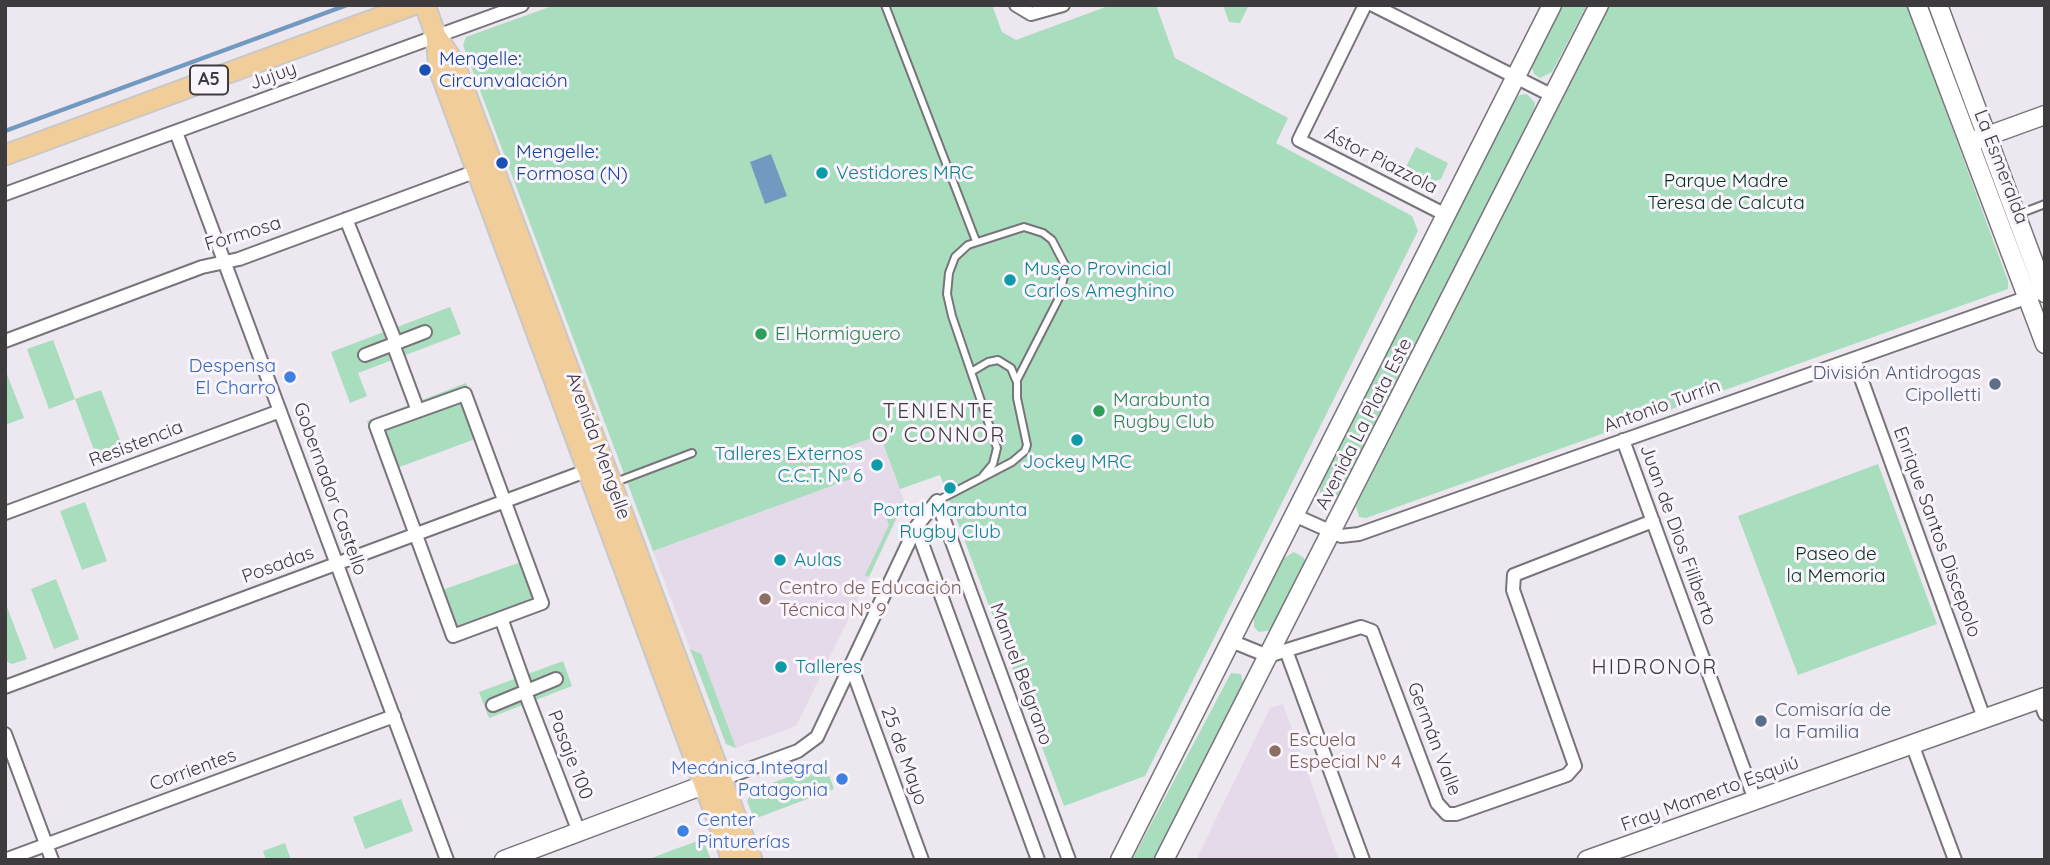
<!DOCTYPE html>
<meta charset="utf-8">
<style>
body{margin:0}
#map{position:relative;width:2050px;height:865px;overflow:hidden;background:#ede7ef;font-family:Quicksand,sans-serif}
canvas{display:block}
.frame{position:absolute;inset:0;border:7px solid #3d3b3e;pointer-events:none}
</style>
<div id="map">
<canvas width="2050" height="865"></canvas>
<div class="frame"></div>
</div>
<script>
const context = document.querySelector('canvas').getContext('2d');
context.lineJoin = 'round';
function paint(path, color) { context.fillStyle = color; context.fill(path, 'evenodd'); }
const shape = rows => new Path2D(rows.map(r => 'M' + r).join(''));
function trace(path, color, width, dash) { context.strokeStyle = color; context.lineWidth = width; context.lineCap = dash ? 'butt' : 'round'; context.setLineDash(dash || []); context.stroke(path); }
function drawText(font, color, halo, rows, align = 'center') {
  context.font = font + ' Quicksand,sans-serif'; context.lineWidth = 6; context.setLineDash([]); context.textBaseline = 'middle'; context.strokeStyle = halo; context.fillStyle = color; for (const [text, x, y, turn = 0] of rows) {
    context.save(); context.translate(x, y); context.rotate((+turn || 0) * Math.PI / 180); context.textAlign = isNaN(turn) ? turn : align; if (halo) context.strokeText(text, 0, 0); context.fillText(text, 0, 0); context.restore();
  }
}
paint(shape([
 [880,435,905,503,796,726,736,748,726,744,653,551,851,479,841,449],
 [1283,704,1339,860,1196,860,1270,708]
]), '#e5dae9');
paint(shape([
 [555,5,992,5,1002,32,1016,40,1111,5,1156,5,1175,58,1288,118,1276,143,1412,216,1418,231,1145,776,1064,806,940,475,900,489,880,435,841,449,851,479,653,551,463,45,466,37],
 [1223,5,1249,5,1240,23,1229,22],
 [1561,5,1587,5,1552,72,1540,78,1534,74,1531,65],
 [1610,5,1907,5,2008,281,2008,289,1366,518,1359,517,1356,506],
 [1527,94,1535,103,1534,110,1340,494,1332,500,1325,498,1320,493,1320,483,1514,100,1520,95],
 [1416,147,1448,163,1441,179,1426,184,1403,173],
 [450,307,461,334,358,373,367,396,350,403,331,352],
 [53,340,75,399,101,390,123,448,97,458,75,399,49,409,27,349],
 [5,369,24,418,5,425],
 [466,383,486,435,386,472,367,421],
 [1878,464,1937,624,1798,675,1738,516],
 [904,501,869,577,865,575,889,525,883,509],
 [85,502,107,561,82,570,60,511],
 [1294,552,1304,558,1306,565,1272,630,1259,632,1254,627,1254,616,1284,558],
 [532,558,550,608,449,644,431,594],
 [56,579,79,639,54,649,31,589],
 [5,602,27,659,12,664,5,661],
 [690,649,701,654,736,748,726,744],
 [563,661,572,686,489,718,479,692],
 [1231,673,1241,674,1244,687,1155,860,1132,860],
 [825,764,834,789,754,819,747,801,752,790],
 [401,799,413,831,365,849,353,817],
 [703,839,711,860,648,860,662,854],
 [285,843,291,860,266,860,263,851]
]), '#a8ddbe');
paint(shape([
 [771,154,787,196,765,204,750,162]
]), '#729ac1');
trace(shape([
 [5,131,347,5]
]), '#729ac1', 4.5);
const lane = shape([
 [885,5,976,241],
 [2019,214,2045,204],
 [971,372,988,362,998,360,1011,368,1016,380],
 [613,483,692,453],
 [937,501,1012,462,1025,451,1027,445,1017,398,1017,380,1059,298,1066,267,1052,240,1043,233,1024,227,968,245,955,257,949,273,947,294,952,316,997,448,993,464,983,476]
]);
const street = shape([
 [1016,5,1031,14,1063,5],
 [1365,5,1299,140,1446,215],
 [1373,5,1553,96],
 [176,132,447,860],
 [5,194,522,5],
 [346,219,396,343],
 [5,341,202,267,239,259,482,169],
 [393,344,418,411],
 [365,355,425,332],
 [1854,359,1984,718],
 [465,394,542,603,453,636,376,426,465,394],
 [1623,440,1755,800],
 [5,513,280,411],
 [1294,515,1341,536,1359,534,2034,295],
 [916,527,1038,860],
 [501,618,527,691],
 [1231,641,1268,656,1361,627,1372,631,1437,803,1447,814,1456,814,1567,775,1575,766,1513,590,1514,575,1653,521],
 [1287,653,1363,860],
 [851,666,922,860],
 [5,687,594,468],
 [525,692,579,832],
 [2039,699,2045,714],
 [493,705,556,679],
 [5,734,52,860],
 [1912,744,1955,860],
 [722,779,798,751,817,737,916,527,937,501,1069,860],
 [5,860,394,716]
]);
const secondary = shape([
 [1917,5,2045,344],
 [1938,5,2045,293],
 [1976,140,2045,115],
 [504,860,717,780],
 [1120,860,1552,5],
 [1164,860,1599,5],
 [1587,860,2045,697]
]);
const primary = shape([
 [425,5,436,36,454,62,752,860],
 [436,36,439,69,732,860],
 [5,155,413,5]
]);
trace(lane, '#79747b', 10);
trace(street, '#79747b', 16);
trace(secondary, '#79747b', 21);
trace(primary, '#c9c8c9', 23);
trace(lane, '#fff', 6);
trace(street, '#fff', 12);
trace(secondary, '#fff', 18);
trace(primary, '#f1cd9a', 19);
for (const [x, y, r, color] of [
 [425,70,7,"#1a4fb4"],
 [502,163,7,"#1a4fb4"],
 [822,173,7,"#0f9aa8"],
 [1010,280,7,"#0f9aa8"],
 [761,334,7,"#2e9e5b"],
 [290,377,7,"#3f7fe0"],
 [1995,384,7,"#5c6f8a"],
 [1099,411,7,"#2e9e5b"],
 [1077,440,7,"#0f9aa8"],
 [877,465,7,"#0f9aa8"],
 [950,488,7,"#0f9aa8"],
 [780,560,7,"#0f9aa8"],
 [765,599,7,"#8d6e63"],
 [781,667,7,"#0f9aa8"],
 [1761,721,7,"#5c6f8a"],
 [1275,751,7,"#8d6e63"],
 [842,779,7,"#3f7fe0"],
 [683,831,7,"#3f7fe0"]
]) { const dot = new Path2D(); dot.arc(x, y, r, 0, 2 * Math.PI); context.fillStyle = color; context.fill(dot); trace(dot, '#faf4fd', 2.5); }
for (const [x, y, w] of [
 [209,80,38]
]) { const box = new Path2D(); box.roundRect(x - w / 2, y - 14.5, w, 29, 5); context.fillStyle = '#faf4fd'; context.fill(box); trace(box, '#3d3b3e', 2); }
drawText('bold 18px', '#3d3b3e', null, [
 ["A5",209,80]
]);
drawText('19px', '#164399', '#faf4fd', [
 ["Mengelle:",439,59],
 ["Circunvalación",439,81],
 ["Mengelle:",516,152],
 ["Formosa (N)",516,174]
], 'left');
drawText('19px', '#3d3b3e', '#faf4fd', [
 ["Jujuy",273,76,-20],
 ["Ástor Piazzola",1381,161,27],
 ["La Esmeralda",2001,167,69],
 ["Formosa",243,234,-17],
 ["Antonio Turrín",1662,406,-20],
 ["Avenida La Plata Este",1364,424,-63],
 ["Resistencia",136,444,-21],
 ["Avenida Mengelle",598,446,70],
 ["Gobernador Castello",330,489,70],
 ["Enrique Santos Discepolo",1937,532,70],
 ["Juan de Dios Filiberto",1678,535,70],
 ["Posadas",278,565,-20],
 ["Manuel Belgrano",1021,674,70],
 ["Germán Valle",1434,739,69],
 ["Pasaje 100",570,755,69],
 ["25 de Mayo",904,756,70],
 ["Corrientes",193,770,-20],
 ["Fray Mamerto Esquiú",1710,794,-20]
]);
drawText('19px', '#0d838f', '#faf4fd', [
 ["Vestidores MRC",836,173],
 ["Museo Provincial",1024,269],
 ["Carlos Ameghino",1024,291],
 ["Talleres Externos",863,454,"right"],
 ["C.C.T. N° 6",863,476,"right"],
 ["Jockey MRC",1077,462,"center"],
 ["Portal Marabunta",950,510,"center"],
 ["Rugby Club",950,532,"center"],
 ["Aulas",794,560],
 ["Talleres",795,667]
], 'left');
drawText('19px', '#05331e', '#faf4fd', [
 ["Parque Madre",1726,181],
 ["Teresa de Calcuta",1726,203],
 ["Paseo de",1836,554],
 ["la Memoria",1836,576]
]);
drawText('19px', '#27864d', '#faf4fd', [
 ["El Hormiguero",775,334],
 ["Marabunta",1113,400],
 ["Rugby Club",1113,422]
], 'left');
drawText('19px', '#366cbe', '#faf4fd', [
 ["Despensa",276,366],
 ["El Charro",276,388],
 ["Mecánica Integral",828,768],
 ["Patagonia",828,790],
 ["Center",697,820,"left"],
 ["Pinturerías",697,842,"left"]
], 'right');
drawText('19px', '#4e5e75', '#faf4fd', [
 ["División Antidrogas",1981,373],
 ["Cipolletti",1981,395],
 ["Comisaría de",1775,710,"left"],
 ["la Familia",1775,732,"left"]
], 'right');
drawText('19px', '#785e54', '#faf4fd', [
 ["Centro de Educación",779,588],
 ["Técnica Nº 9",779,610],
 ["Escuela",1289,740],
 ["Especial N° 4",1289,762]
], 'left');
context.letterSpacing = '2px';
drawText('21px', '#3d3b3e', '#faf4fd', [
 ["TENIENTE",939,412],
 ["O' CONNOR",939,436],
 ["HIDRONOR",1655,668]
]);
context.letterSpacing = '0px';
</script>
